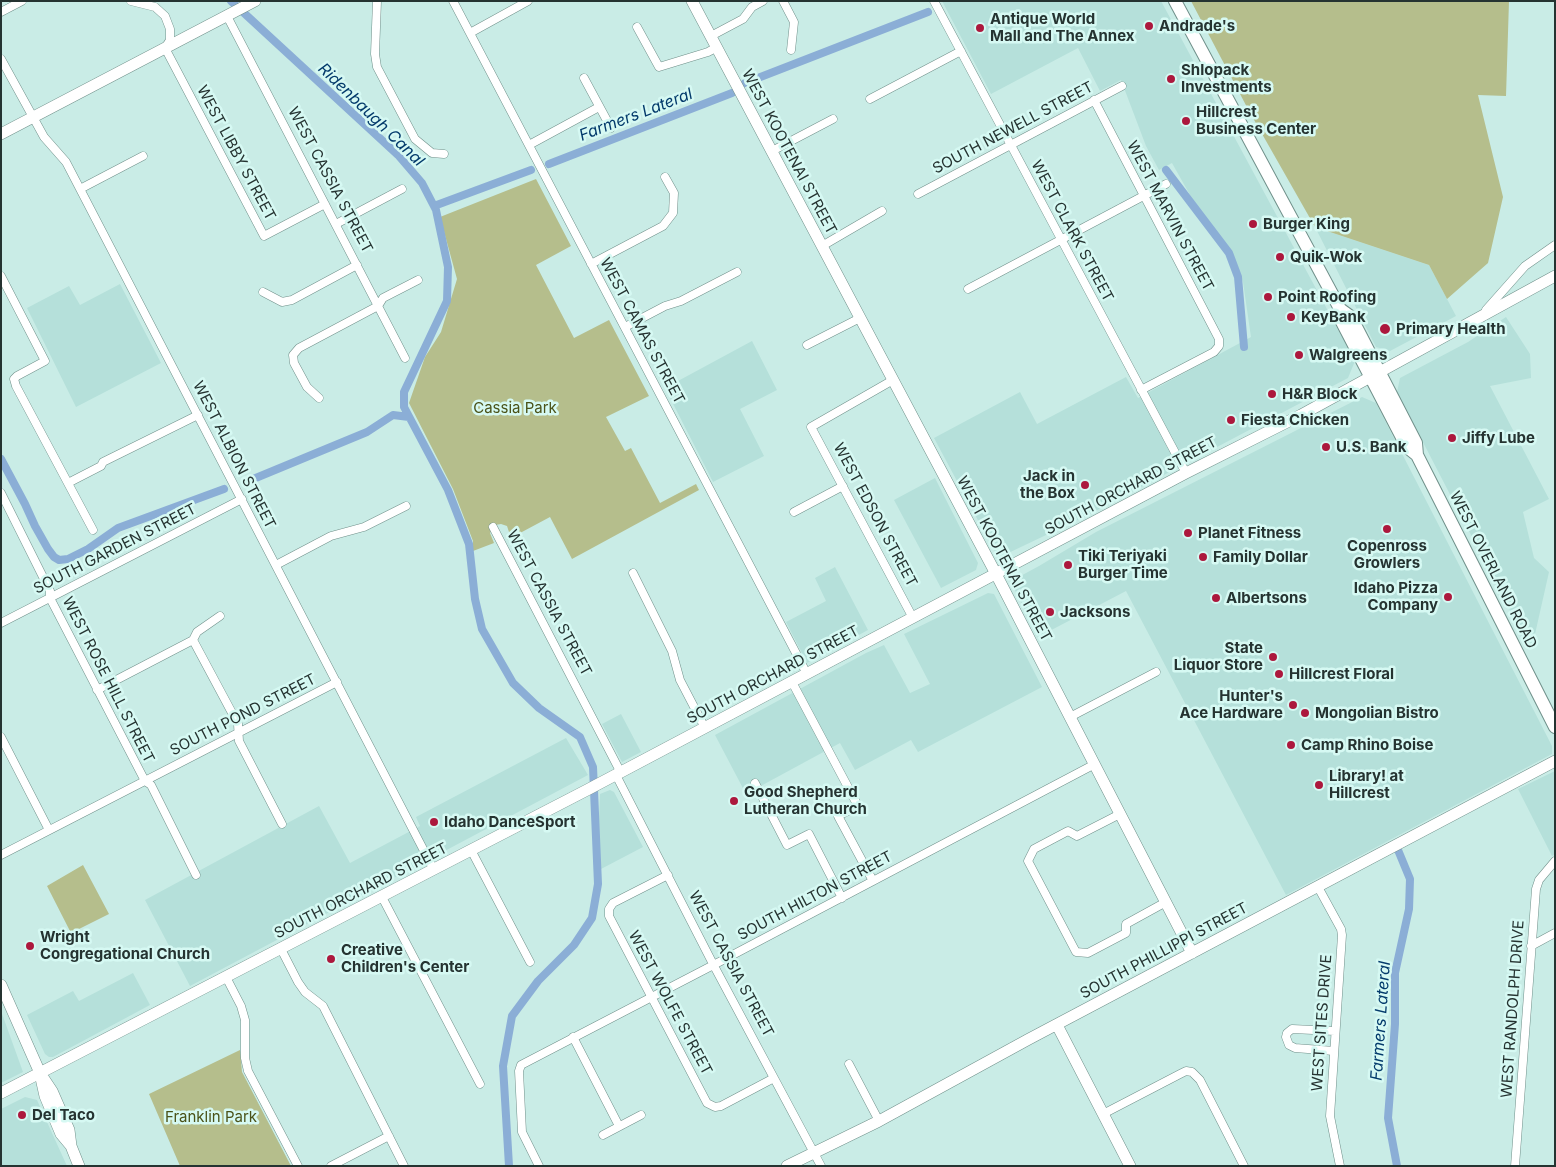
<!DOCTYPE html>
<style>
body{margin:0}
#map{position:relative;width:1556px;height:1167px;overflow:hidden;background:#c9ece6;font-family:Inter,sans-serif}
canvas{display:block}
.frame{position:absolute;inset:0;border:2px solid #253331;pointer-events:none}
</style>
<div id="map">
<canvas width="1556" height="1167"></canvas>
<div class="frame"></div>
</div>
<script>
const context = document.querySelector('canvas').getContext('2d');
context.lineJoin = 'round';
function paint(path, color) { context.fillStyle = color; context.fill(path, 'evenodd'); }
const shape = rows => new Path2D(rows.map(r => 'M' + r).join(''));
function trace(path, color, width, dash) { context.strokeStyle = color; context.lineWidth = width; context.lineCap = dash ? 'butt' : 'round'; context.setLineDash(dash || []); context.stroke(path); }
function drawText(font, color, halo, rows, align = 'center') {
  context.font = font + ' Inter,sans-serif'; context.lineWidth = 5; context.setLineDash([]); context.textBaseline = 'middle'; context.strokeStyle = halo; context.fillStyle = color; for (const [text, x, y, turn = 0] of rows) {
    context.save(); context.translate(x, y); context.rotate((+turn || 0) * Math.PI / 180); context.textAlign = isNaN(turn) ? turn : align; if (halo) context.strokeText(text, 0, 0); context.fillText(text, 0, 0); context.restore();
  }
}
paint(shape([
 [942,1,1161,1,1355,361,1348,378,1086,516,1002,556,996,554,934,438,1020,392,1037,424,1126,377,1138,398,1251,337,1243,282,1231,250,1199,211,1172,163,1159,170,1146,146,1121,80,1100,91,1078,48,991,94],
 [1315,227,1429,265,1456,316,1390,351,1376,347],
 [120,284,161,363,76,407,27,308,69,286,80,305],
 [1506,317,1530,354,1531,378,1490,386,1549,499,1523,512,1534,558,1549,572,1533,643,1529,647,1397,392,1400,378,1468,342],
 [752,341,777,390,740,409,764,456,713,482,665,388],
 [1362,397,1376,403,1552,746,1552,754,1286,895,1126,591,1038,637,1013,586,1015,579,1039,566,1096,532],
 [935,478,978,563,976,570,941,588,894,500],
 [835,567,868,630,807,663,786,622,826,601,815,578],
 [988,593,994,594,1042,687,918,752,911,740,855,770,840,743,746,794,715,735,866,653,884,645,910,693,930,684,904,634],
 [621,714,641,752,622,762,602,724],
 [566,738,588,775,190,986,145,900,319,806,350,863,420,826,416,817],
 [1555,771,1555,854,1552,856,1518,789],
 [610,790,614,792,643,847,601,869,598,838,600,794],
 [133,973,150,1005,53,1057,49,1057,45,1054,27,1015,73,991,79,1001],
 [1,1011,23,1072,1,1083],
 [25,1097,37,1100,67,1166,1,1166,1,1109]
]), '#b5e0da');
paint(shape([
 [1191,1,1509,1,1506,96,1478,95,1503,197,1488,263,1447,299,1429,265,1315,227,1249,111],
 [536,179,571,246,536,265,574,338,609,320,649,396,606,417,625,451,631,448,660,503,696,484,699,490,572,559,550,517,507,540,510,535,507,526,501,524,495,525,490,533,494,543,473,551,473,541,453,489,409,403,425,357,441,332,457,279,440,217],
 [83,865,109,914,71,933,47,886],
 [240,1050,242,1072,291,1166,180,1166,149,1094]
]), '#b5be8c');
trace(shape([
 [231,1,398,155,422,183,436,210,448,267,447,301,404,392,404,407,448,490,469,544,475,599,482,629,513,683,539,708,580,737,593,767,598,884,592,918,574,945,538,981,512,1016,503,1066,509,1166],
 [745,83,928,12],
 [549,164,732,93],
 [1166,170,1229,253,1238,277,1244,347],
 [434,206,531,170],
 [1,459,25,504,35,526,48,549,54,557,59,560,68,559,88,549,118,528,224,489],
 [246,482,367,432,393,415,409,417],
 [1397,1166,1388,1118,1395,1024,1395,973,1409,909,1410,879,1398,850]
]), '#8baed6', 8);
const street = shape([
 [131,1,155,7,165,16,170,29,170,40,165,48,264,236,325,204],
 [377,1,375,54,377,67,415,139,432,153,444,154],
 [453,1,807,674],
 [783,1,794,22,791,50],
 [934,1,1186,473],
 [1,12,22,1],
 [227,16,405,358],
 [637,27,659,67,708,52,717,47],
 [470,33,528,1],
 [711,36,743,19,752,7,763,1],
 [1,59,44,137,66,162,434,870],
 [584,78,611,128],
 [870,99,961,51],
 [1094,100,1219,339,1219,346,1214,352,1141,390],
 [529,145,599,107],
 [772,151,833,119],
 [80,189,143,156],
 [918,194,1122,86],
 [336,224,402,189],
 [822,246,882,211],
 [591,264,663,226,673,213,674,193,665,177],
 [1,276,45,361,17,376,14,379,16,386,93,530],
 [968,289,1166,184],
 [263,292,282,302,292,300,357,265],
 [1486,310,1525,266,1555,245],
 [625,327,665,306,681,301,737,272],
 [807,345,860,318],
 [893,380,811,427,913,618],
 [319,398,307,387,294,363,293,355,299,348,378,306,383,298,418,280],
 [68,483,101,466,103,462,198,415],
 [1,493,50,591,50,598,145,781,151,785,196,875],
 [794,512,843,486],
 [493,527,621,773],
 [276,565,331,536,364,527,406,506],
 [633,573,672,651,680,680,705,728],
 [1,623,242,499],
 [193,640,238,724,239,741,282,824],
 [792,682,858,806,838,816,873,881],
 [97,690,193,640,197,632,220,616],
 [1070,717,1156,672],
 [1,737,49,830],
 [616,775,713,964,821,1166],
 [755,783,787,845,809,834,842,898],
 [1120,814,1077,836,1068,831,1034,849,1028,861,1076,952,1088,953,1126,933,1126,924,1166,902],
 [471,850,530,962],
 [1,855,337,682],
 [668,875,613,903,609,909,609,916,707,1103,715,1107,721,1106,774,1078],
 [1318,887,1341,929,1342,935,1330,1116,1340,1166],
 [382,897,480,1084],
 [1531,946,1555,933],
 [281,949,298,982,305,992,323,1006,404,1166],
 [226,977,241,1006,245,1020,245,1058,248,1071,298,1166],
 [573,1037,619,1126],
 [1334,1051,1295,1048,1289,1045,1286,1037,1287,1033,1292,1029,1335,1031],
 [849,1064,879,1121],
 [1103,1114,1180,1074,1186,1071,1192,1072,1200,1080,1244,1166],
 [603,1135,641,1115],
 [331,1166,389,1136],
 [539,1166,522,1132,519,1071,521,1065,723,960,1095,764],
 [1515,1166,1536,889,1539,880,1555,861]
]);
const secondary = shape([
 [692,1,996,574,1192,953],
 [1,134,255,1],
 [1,985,40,1073,52,1091,69,1130,71,1146],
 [1057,1025,1130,1166],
 [41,1078,45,1096,61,1134,71,1146,79,1166],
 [1,1093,587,790,1186,473,1301,415,1555,276],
 [787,1166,879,1121,1029,1039,1555,761]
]);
const primary = shape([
 [1175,1,1338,305,1340,309,1351,317,1416,443,1417,455],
 [1340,309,1342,322,1407,447,1417,455,1555,727]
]);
trace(street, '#70908a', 9);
trace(secondary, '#70908a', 12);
trace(primary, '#70908a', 14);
trace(street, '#fff', 8);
trace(secondary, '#fff', 11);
trace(primary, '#fff', 12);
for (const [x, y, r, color] of [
 [1149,26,5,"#ac183d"],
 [980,28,5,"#ac183d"],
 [1171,79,5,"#ac183d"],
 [1186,121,5,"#ac183d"],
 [1253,224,5,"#ac183d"],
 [1280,257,5,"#ac183d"],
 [1268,297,5,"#ac183d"],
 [1291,317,5,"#ac183d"],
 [1385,329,6,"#ac183d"],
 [1299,355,5,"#ac183d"],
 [1272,394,5,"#ac183d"],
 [1231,420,5,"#ac183d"],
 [1452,438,5,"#ac183d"],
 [1326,447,5,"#ac183d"],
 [1085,485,5,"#ac183d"],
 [1387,529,5,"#ac183d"],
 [1188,533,5,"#ac183d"],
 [1203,557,5,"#ac183d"],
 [1068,565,5,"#ac183d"],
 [1448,597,5,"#ac183d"],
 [1216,598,5,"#ac183d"],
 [1050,612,5,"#ac183d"],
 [1273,657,5,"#ac183d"],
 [1279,674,5,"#ac183d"],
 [1293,705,5,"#ac183d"],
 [1305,713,5,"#ac183d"],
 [1291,745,5,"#ac183d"],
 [1319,785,5,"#ac183d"],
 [734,801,5,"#ac183d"],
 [434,822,5,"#ac183d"],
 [30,946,5,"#ac183d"],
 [331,959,5,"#ac183d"],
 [22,1115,5,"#ac183d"]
]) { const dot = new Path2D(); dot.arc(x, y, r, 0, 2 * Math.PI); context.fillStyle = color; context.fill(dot); trace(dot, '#d6f9f3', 2); }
drawText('bold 15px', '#253331', '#d6f9f3', [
 ["Antique World",990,19],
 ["Mall and The Annex",990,36],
 ["Andrade's",1159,26],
 ["Shlopack",1181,70],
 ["Investments",1181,87],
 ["Hillcrest",1196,112],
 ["Business Center",1196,129],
 ["Burger King",1263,224],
 ["Quik-Wok",1290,257],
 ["Point Roofing",1278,297],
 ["KeyBank",1301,317],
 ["Primary Health",1396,329],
 ["Walgreens",1309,355],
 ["H&R Block",1282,394],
 ["Fiesta Chicken",1241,420],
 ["Jiffy Lube",1462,438],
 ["U.S. Bank",1336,447],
 ["Jack in",1075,476,"right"],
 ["the Box",1075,493,"right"],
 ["Planet Fitness",1198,533],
 ["Copenross",1387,546,"center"],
 ["Growlers",1387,563,"center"],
 ["Tiki Teriyaki",1078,556],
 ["Burger Time",1078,573],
 ["Family Dollar",1213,557],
 ["Idaho Pizza",1438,588,"right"],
 ["Company",1438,605,"right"],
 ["Albertsons",1226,598],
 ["Jacksons",1060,612],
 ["State",1263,648,"right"],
 ["Liquor Store",1263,665,"right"],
 ["Hillcrest Floral",1289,674],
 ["Hunter's",1283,696,"right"],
 ["Ace Hardware",1283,713,"right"],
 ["Mongolian Bistro",1315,713],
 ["Camp Rhino Boise",1301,745],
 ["Library! at",1329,776],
 ["Hillcrest",1329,793],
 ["Good Shepherd",744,792],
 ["Lutheran Church",744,809],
 ["Idaho DanceSport",444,822],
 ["Wright",40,937],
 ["Congregational Church",40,954],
 ["Creative",341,950],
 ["Children's Center",341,967],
 ["Del Taco",32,1115]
], 'left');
drawText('15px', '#253331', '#d6f9f3', [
 ["SOUTH NEWELL STREET",1013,128,-28],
 ["WEST KOOTENAI STREET",789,152,62],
 ["WEST LIBBY STREET",236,153,62],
 ["WEST CASSIA STREET",330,180,62],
 ["WEST MARVIN STREET",1170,216,62],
 ["WEST CLARK STREET",1072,231,62],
 ["WEST CAMAS STREET",642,331,62],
 ["WEST ALBION STREET",234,455,63],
 ["SOUTH ORCHARD STREET",1131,486,-28],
 ["WEST EDSON STREET",875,515,62],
 ["SOUTH GARDEN STREET",115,549,-27],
 ["WEST KOOTENAI STREET",1004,559,62],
 ["WEST OVERLAND ROAD",1493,570,63],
 ["WEST CASSIA STREET",549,603,62],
 ["SOUTH ORCHARD STREET",773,675,-28],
 ["WEST ROSE HILL STREET",108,680,63],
 ["SOUTH POND STREET",243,715,-27],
 ["SOUTH ORCHARD STREET",361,891,-27],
 ["SOUTH HILTON STREET",815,896,-28],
 ["SOUTH PHILLIPPI STREET",1164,951,-28],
 ["WEST CASSIA STREET",731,964,62],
 ["WEST WOLFE STREET",670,1003,62],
 ["WEST RANDOLPH DRIVE",1513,1009,-86],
 ["WEST SITES DRIVE",1322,1023,-86]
]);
drawText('15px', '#4a5218', '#d6f9f3', [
 ["Cassia Park",515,408],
 ["Franklin Park",211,1117]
]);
drawText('italic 16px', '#033a6b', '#d6f9f3', [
 ["Ridenbaugh Canal",371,115,44],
 ["Farmers Lateral",636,115,-21],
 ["Farmers Lateral",1381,1021,-86]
]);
</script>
